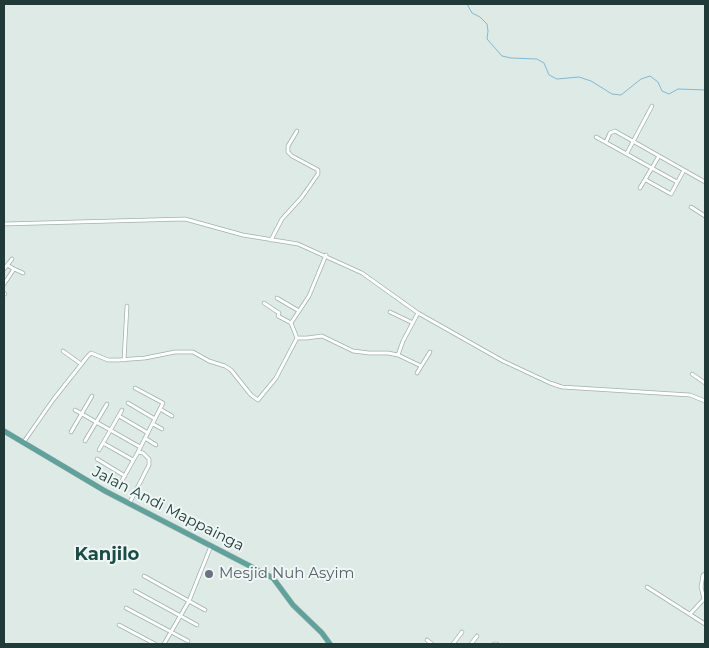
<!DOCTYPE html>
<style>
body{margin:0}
#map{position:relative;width:709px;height:648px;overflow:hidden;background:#ddeae6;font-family:Montserrat,sans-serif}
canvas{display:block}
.frame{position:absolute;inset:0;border:5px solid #1f3a37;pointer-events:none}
</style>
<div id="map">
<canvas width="709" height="648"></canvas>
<div class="frame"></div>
</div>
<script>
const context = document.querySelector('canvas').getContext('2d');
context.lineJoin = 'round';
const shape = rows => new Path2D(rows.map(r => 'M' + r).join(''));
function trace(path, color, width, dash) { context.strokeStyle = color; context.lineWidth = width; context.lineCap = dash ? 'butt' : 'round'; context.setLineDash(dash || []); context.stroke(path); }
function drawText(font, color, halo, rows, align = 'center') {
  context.font = font + ' Montserrat,sans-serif'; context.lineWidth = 4; context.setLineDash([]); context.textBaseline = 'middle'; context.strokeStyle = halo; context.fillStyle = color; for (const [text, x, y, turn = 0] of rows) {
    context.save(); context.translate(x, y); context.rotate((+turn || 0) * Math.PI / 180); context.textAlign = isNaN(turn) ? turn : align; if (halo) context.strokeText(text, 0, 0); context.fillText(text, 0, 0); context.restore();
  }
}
trace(shape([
 [467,4,472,13,480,17,487,24,488,31,487,39,502,56,511,58,537,59,544,63,549,75,557,79,579,77,591,81,612,94,621,95,641,79,650,76,658,82,662,91,669,94,678,89,705,90]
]), '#83b8d2', 1);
const minor = shape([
 [596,137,677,182],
 [606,142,610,133,615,131,705,182],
 [627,153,652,106],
 [646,180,671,194,684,170],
 [640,188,659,156],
 [691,207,705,216],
 [4,224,185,219,243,235,298,244,362,273,418,313,503,361,550,383,562,387,690,395,705,401],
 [271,240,282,219,302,197,318,174,318,170,292,156,288,152,288,146,297,131],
 [4,269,12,259],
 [14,269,23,273],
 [4,284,14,269,7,265],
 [4,293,5,294],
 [277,298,299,311],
 [264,303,279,313,278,316,291,323],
 [390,312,413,323],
 [418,313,403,341,398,355,421,366],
 [297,338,307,338,322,336,353,351,369,353,388,353,398,355],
 [63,351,81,364],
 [124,360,127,306],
 [417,373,430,352],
 [692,374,705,383],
 [135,388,163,403,138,452],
 [128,403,155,419],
 [160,409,172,416],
 [75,410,140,447],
 [119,416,148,433],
 [153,424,162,429],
 [71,432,92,396],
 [145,438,156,445],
 [85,441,107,404],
 [23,443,53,400,87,357,91,353,108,360,118,360,145,358,175,352,193,352,209,361,225,366,231,370,251,395,258,400,276,378,297,338,291,323,309,296,326,255],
 [103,443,133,460],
 [99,450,122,410],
 [97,459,125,476],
 [120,484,138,452,143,453,149,459,149,465,129,504],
 [144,576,205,610],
 [647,587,705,624],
 [135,591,197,625],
 [126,608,188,641],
 [690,614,704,599,701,587,703,575,705,574],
 [119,625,155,644],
 [427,640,432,644],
 [164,644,189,601,211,546],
 [453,644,462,632],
 [471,644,477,636],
 [494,644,497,644]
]);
const primary = shape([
 [4,431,105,491,273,578,293,605,322,633,330,644]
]);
trace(minor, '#a0b2ae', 4.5);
trace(primary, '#bcc4c3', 6);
trace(minor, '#fff', 3);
trace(primary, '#60a19b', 5);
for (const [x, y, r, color] of [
 [209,574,5,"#6b7280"]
]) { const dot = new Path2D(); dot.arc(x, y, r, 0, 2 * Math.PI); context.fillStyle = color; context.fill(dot); trace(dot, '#eef7f4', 2); }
drawText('15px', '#1f3a37', '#eef7f4', [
 ["Jalan Andi Mappainga",168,509,27]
]);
drawText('15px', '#5b616d', '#eef7f4', [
 ["Mesjid Nuh Asyim",219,574]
], 'left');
drawText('bold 18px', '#1b4c48', '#eef7f4', [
 ["Kanjilo",107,555]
]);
</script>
